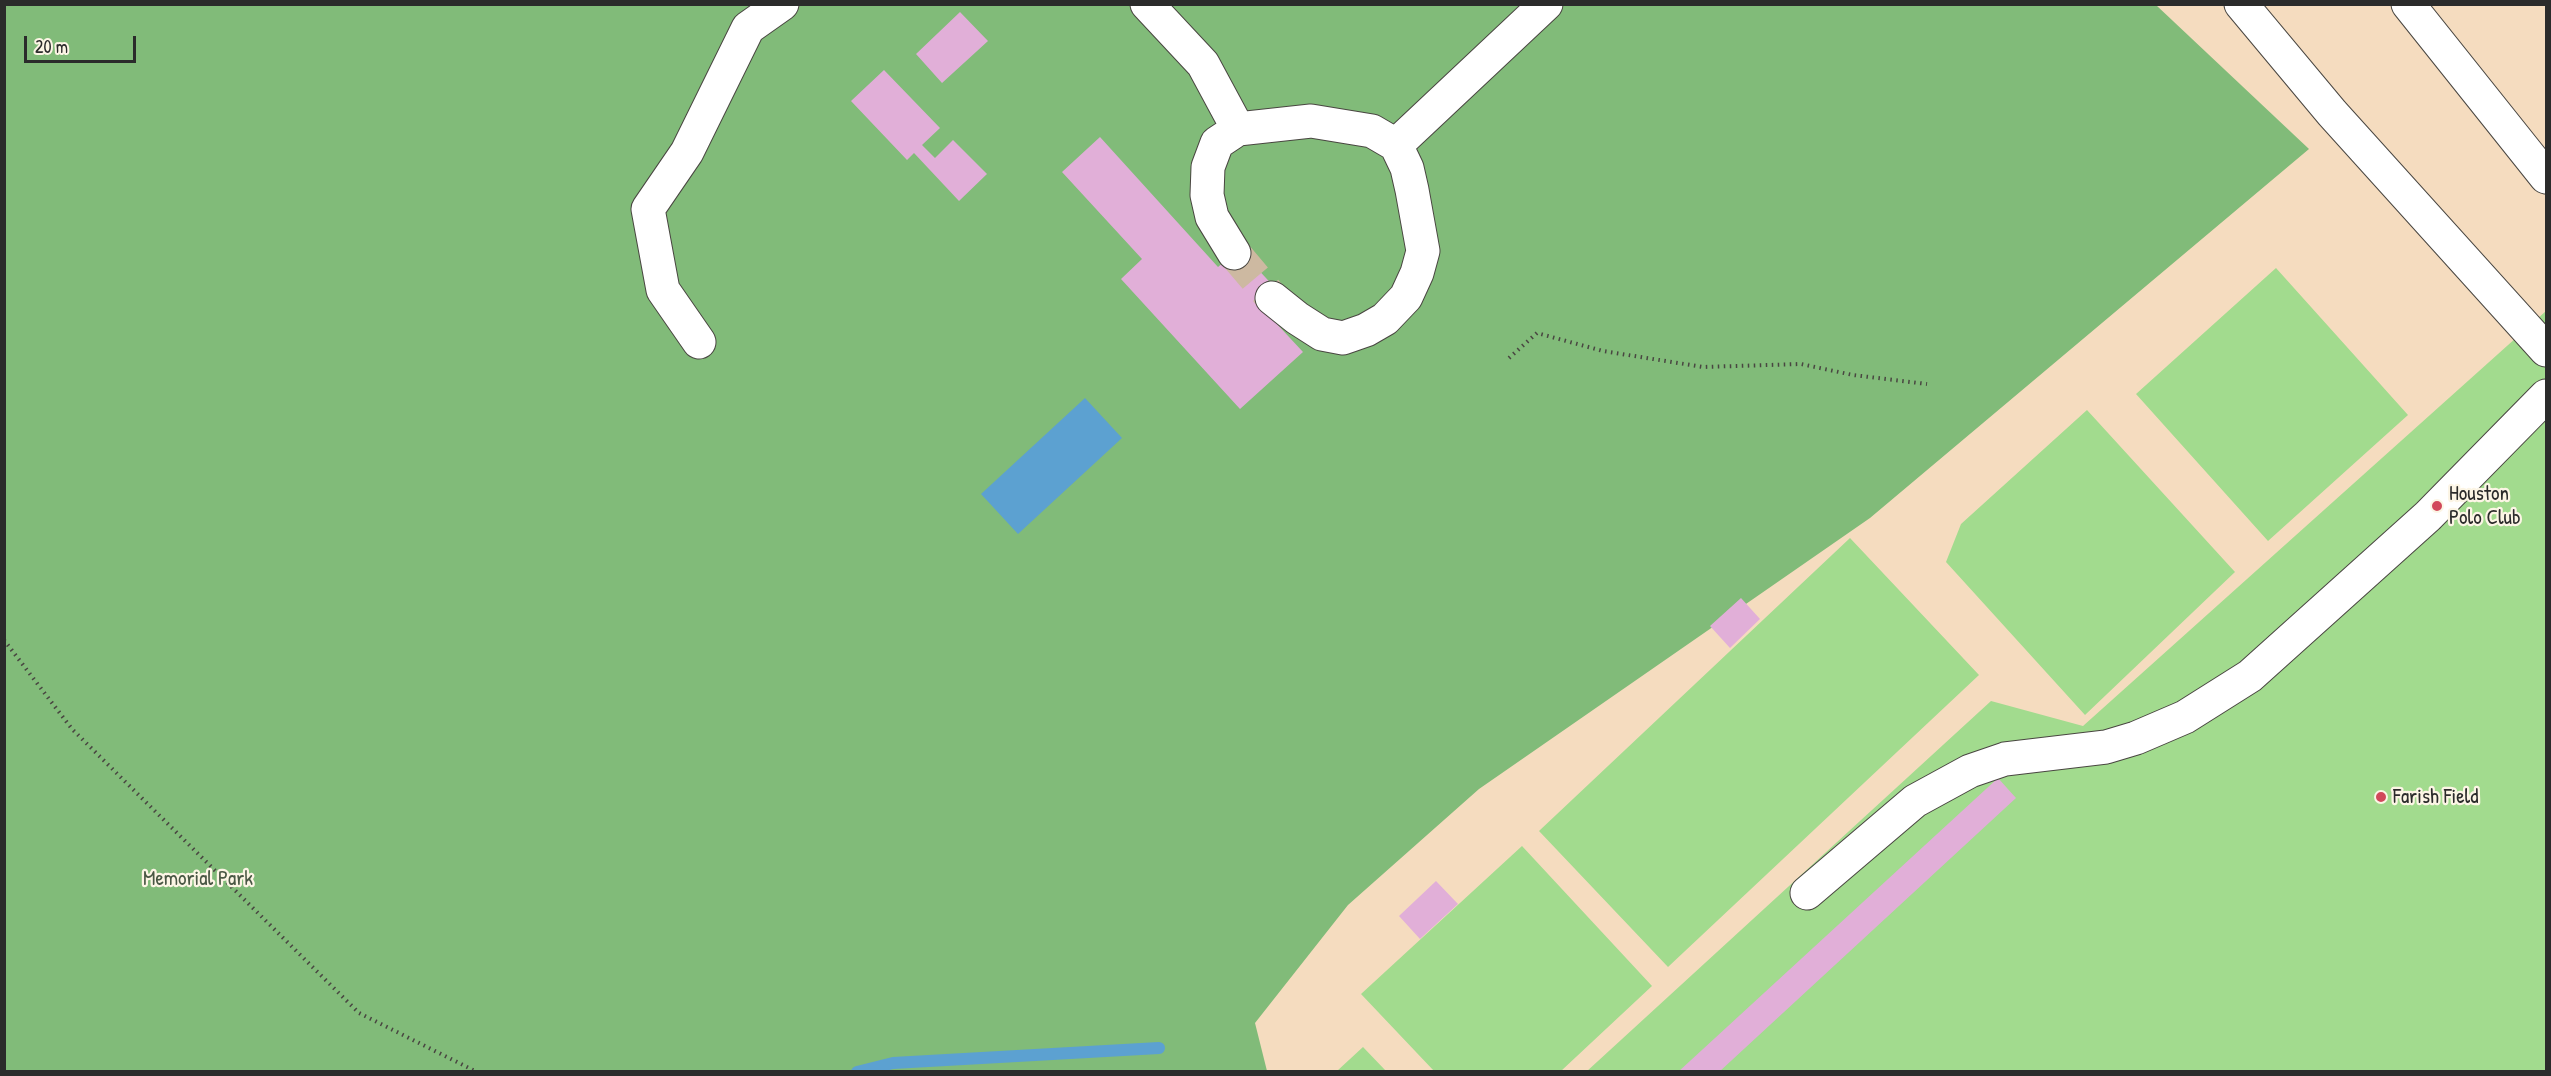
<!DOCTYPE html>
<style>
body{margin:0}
#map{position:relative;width:2551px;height:1076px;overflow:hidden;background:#f5dcbf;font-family:"Patrick Hand",sans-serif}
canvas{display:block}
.frame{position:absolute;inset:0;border:6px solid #2b2b2b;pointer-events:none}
.scale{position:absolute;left:24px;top:36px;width:112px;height:27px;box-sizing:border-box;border:3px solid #2b2b2b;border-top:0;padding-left:8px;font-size:18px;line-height:21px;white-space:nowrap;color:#2b2b2b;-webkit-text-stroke:4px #fcf5e5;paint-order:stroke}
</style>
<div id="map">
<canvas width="2551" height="1076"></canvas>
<div class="frame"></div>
<div class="scale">20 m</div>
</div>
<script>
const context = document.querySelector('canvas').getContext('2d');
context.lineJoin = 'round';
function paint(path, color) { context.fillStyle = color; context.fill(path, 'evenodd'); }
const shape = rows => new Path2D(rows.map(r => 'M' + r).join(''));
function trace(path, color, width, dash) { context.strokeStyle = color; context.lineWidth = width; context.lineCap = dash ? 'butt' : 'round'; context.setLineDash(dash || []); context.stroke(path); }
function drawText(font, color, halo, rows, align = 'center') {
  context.font = font + ' "Patrick Hand",sans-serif'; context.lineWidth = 4.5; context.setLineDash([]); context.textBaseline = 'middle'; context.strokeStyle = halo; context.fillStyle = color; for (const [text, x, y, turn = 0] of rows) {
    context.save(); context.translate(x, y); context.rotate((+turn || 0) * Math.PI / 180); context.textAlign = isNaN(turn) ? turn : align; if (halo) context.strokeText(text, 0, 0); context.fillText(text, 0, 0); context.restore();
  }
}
paint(shape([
 [2276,268,2408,415,2268,541,2136,394],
 [2546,311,2546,1071,1586,1072,1991,701,2083,726],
 [2087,410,2235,572,2085,715,1946,562,1961,524],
 [1850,538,1979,675,1668,967,1539,831],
 [1522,846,1652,986,1561,1071,1434,1071,1361,994],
 [1363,1047,1386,1071,1337,1071]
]), '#a2db8e');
paint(shape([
 [5,5,2156,5,2309,149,1870,518,1479,789,1348,905,1255,1023,1267,1071,5,1072]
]), '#81bb79');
paint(shape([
 [1085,398,1122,438,1018,534,981,494]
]), '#5ca1d1');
trace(shape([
 [857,1072,893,1063,1159,1048]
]), '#5ca1d1', 12);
paint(shape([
 [960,12,988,41,942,83,916,54],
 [884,70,940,128,922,145,935,158,953,140,987,174,959,201,914,153,907,160,851,101],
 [1100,137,1218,267,1239,249,1279,292,1262,308,1303,352,1240,409,1121,279,1142,259,1062,172],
 [1741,598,1760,619,1730,648,1710,626],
 [1998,778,2016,798,1719,1072,1678,1072],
 [1436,881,1458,904,1420,939,1399,916]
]), '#e1afd8');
trace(shape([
 [1234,253,1272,298]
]), '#cdb9a1', 33, [33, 16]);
const minor = shape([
 [1147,4,1203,64,1238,129],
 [2241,4,2332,113,2546,350],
 [1396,145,1546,4],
 [1234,253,1212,217,1207,195,1208,167,1217,143,1238,129,1311,121,1372,131,1396,145,1407,168,1412,190,1423,251,1417,273,1406,297,1385,319,1366,330,1343,338,1322,334,1297,318,1272,298],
 [699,342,663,290,648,209,687,152,748,28,782,4],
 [1807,893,1915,801,1970,771,2005,759,2106,747,2136,738,2185,717,2250,676,2428,516,2546,396]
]);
const highway = shape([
 [2408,4,2546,177]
]);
trace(minor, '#494641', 35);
trace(highway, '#494641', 35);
trace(shape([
 [1509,358,1537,333,1603,351,1703,367,1801,364,1853,375,1927,384],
 [4,640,72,729,359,1013,477,1072]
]), '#494641', 4, [1.5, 4.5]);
trace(minor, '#fff', 33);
trace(highway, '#fff', 33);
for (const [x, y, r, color] of [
 [2437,506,6,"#d1495b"],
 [2381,797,6,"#d1495b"]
]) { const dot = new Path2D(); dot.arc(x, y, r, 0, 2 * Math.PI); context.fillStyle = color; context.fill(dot); trace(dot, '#fcf5e5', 2); }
drawText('21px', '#2b2b2b', '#fcf5e5', [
 ["Houston",2449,494],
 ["Polo Club",2449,518],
 ["Farish Field",2393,797]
], 'left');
drawText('21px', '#495744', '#fcf5e5', [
 ["Memorial Park",198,879]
]);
</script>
